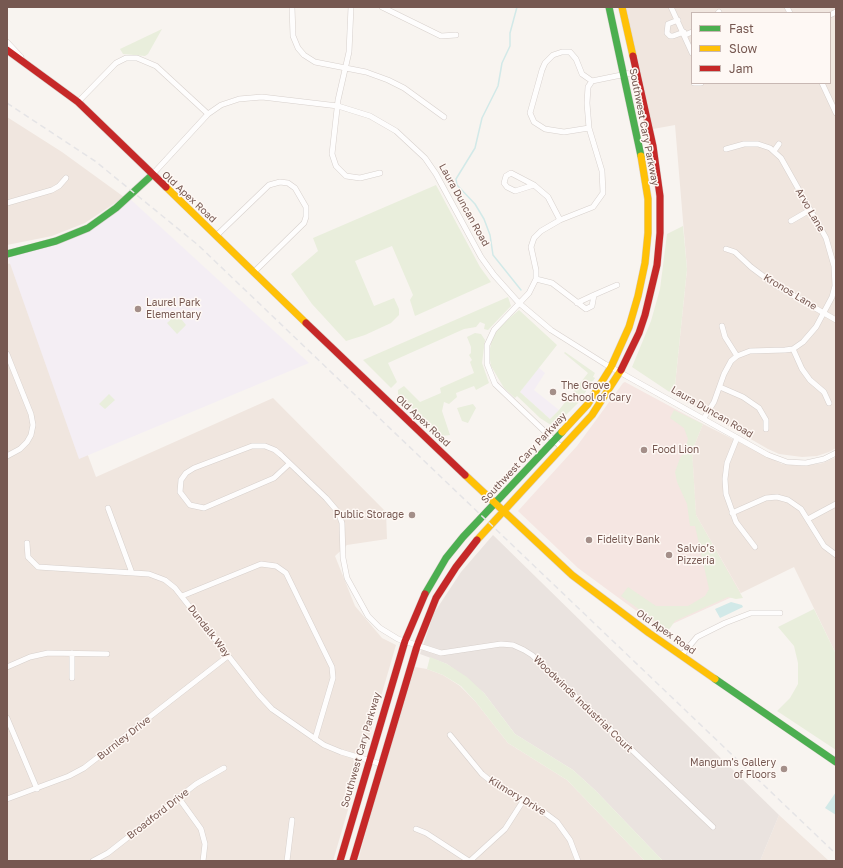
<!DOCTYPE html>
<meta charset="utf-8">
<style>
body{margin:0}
#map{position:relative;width:843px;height:868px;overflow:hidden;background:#f8f4f0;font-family:"Golos Text",sans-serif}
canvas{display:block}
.frame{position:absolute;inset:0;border:8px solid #765851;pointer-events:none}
.legend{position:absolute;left:691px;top:12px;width:140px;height:72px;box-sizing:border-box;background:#fef8f4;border:1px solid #c8b8b3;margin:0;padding:5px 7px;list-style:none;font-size:12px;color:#765851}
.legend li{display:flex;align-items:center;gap:8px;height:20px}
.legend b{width:20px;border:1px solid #c8b8b3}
</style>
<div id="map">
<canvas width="843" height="868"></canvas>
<div class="frame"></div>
<ul class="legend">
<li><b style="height:5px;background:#4caf50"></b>Fast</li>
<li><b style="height:5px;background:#ffc107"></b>Slow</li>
<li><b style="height:5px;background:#c62828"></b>Jam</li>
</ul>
</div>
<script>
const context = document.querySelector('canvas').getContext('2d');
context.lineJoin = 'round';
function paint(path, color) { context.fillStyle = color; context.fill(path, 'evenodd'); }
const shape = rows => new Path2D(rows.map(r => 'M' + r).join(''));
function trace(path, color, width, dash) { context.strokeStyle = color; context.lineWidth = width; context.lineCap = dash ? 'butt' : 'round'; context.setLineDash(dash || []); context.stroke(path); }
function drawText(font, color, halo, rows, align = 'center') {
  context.font = font + ' "Golos Text",sans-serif'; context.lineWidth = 3; context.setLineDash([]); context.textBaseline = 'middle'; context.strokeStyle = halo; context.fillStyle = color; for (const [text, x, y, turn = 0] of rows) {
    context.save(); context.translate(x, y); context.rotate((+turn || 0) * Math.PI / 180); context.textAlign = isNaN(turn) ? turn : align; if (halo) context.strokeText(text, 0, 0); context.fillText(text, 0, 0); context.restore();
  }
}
paint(shape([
 [626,7,836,7,836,448,829,452,817,456,802,457,779,454,768,449,674,395,687,269,675,125,653,129],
 [692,13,830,13,830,83,692,83],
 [7,117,62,152,124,197,85,223,52,236,7,245],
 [20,262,43,335,96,477,273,398,386,512,387,539,347,545,335,556,355,606,382,638,396,645,333,861,7,861,7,264],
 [703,424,782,464,803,466,823,463,836,457,836,654,794,567,741,593,696,515,692,451],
 [415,667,427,669,443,675,460,686,475,701,508,743,567,780,645,861,358,861,377,791],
 [779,815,829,861,760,861]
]), '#f0e6df');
paint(shape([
 [625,382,703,424,692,451,696,515,741,593,661,629,578,568,518,511,577,446,623,383]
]), '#f5e6e2');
paint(shape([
 [493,535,779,815,760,861,663,861,596,791,573,770,515,734,484,693,447,664,420,654,434,613,461,572]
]), '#eae3df');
paint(shape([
 [129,198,309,363,79,459,7,255,72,236],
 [538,367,545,373,534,390,559,410,550,419,520,392]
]), '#f4eef4');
paint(shape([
 [162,29,148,54,145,56,123,54,120,49],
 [436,185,480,267,491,282,415,316,410,300,413,295,392,246,355,261,374,306,394,298,399,309,399,315,391,323,365,335,346,341,312,304,291,274,318,251,313,238],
 [683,226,687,269,674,395,632,367,651,321,660,289,667,234],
 [508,297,511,306,488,330,484,329,485,324,480,322,476,327,464,329,388,363,397,382,391,388,363,360],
 [519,310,557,345,520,392,550,419,559,410,588,373,564,353,565,352,595,373,593,377,595,378,593,381,578,403,554,427,540,418,517,396,515,398,504,388,491,366,489,354,492,338,500,326],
 [177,314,186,325,177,334,167,323],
 [475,333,481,334,485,340,482,363,489,383,476,390,474,386,456,393,457,397,449,404,444,402,442,411,450,435,442,436,439,431,430,426,398,394,398,390,404,386,420,402,441,393,440,388,474,373,470,362,472,360,469,355,471,353,471,347,467,337],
 [109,394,115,400,105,409,99,404],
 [473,404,476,408,468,423,462,421,457,408],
 [674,410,703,424,692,451,696,515,743,598,736,599,728,597,675,621,668,631,621,596,628,587,656,606,688,606,705,596,709,589,695,526,690,526,687,504,677,482,675,472,680,458,684,453,688,439,684,428,670,418],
 [814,609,836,654,836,750,777,711,790,698,798,684,798,663,794,646,778,627],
 [430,657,447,664,467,677,484,693,515,734,573,770,596,791,663,861,645,861,567,780,508,743,475,701,461,686,443,675,427,669]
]), '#e9eedc');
paint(shape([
 [731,602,742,605,743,607,720,618,715,609],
 [836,792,836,815,825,808]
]), '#d2e9e8');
trace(shape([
 [517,7,510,33,510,46,502,63,498,86,482,118,475,148,456,179,457,185,475,204,484,219,490,235,493,255,521,290]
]), '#d2e9e8', 1.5);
const street = shape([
 [292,7,293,36,298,48,304,55,315,62,366,72,388,80,404,88,444,117],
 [351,7,349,52,338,100,332,154,336,166,346,176,360,178,380,173],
 [382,7,441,36,456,35],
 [671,7,692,53],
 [787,7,790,13],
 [718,13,719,12],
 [830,15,836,12],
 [678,20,668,24,667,33,670,36,673,36,684,32],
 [685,35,692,32],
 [7,42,21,57],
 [694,83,701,83],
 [822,83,836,113],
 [78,102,116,63,126,58,137,58,156,66,208,114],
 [589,128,564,132,545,129,534,122,530,113,542,70,545,63,553,55,562,52,570,52,576,59,582,74,592,81],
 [774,151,779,144],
 [152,175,208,114,221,105,239,99,262,97,338,106,370,116,396,131,425,158,436,174,481,257,494,275,519,303,551,330,605,364,768,455,787,462,806,463,824,459,836,453],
 [534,185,515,191,507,187,504,183,506,176,511,173,534,185,548,197,560,220],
 [7,203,52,190,59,186,66,178],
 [791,221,810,210],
 [216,236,269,185,280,182,288,183,295,188,306,207,306,217,304,223,254,272],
 [726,249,735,252,751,267,775,285,836,320],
 [536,279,552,283,586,309,592,306,594,295,617,285],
 [577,303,594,295],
 [722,326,725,337,737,356],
 [793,349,802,369,810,380,824,392,829,403],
 [7,354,31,414,33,425,31,435,27,442,20,449,7,456],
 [720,387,743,397,759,408,766,420,766,429],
 [704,418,714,402,724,374,731,361,737,356,750,351,785,350,793,349,803,342,816,327,832,297,835,286,834,266,826,238,781,158,770,148,758,144,744,144,726,149],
 [737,438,727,463,725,479,726,494,736,522,755,547],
 [562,448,495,384,487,364,487,345,494,330,529,293,536,279,536,270,531,247,534,238,541,231,560,220,593,207,603,193,602,171,589,128,587,103,588,87,592,81,636,72],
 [289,464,274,478,204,508,190,505,180,492,181,480,186,473,194,468,252,446,265,446,275,450,281,455,326,498,338,512,342,523,343,558,347,578,368,616,380,628,398,639,441,653,501,644,513,645,524,650,532,655,713,827],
 [108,508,132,573],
 [732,513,766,498,777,497,788,500,801,509,824,546,836,555],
 [808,519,836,504],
 [27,543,28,557,38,567,149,574,165,580,175,588,259,695,272,709,324,745,341,752,381,764],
 [182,596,261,564,276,566,286,573,332,667,333,678,315,739],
 [72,653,72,678],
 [681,656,697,637,725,623,751,613,780,613],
 [7,667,30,657,48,653,107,654],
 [7,718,37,789],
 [450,735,482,774,492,782,545,813,557,822,570,840,578,861],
 [178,797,201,829,205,844,203,861],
 [7,799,69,776,84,768,228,656],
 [416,829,426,833,469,861],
 [93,861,108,853,196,784,224,768],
 [287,861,292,820],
 [470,861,505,829,523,801]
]);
const fast = shape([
 [609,7,641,156],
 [7,254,56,241,88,228,116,208,152,175],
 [425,594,446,558,463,537,562,432],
 [715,679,836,762]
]);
const slow = shape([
 [622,7,633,56],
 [166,187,306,323],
 [562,432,588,404,611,367,629,327,638,296,645,263,648,233,648,199,641,156],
 [465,475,572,575,649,633,715,679],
 [477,540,592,415,621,370]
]);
const jam = shape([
 [7,50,78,102,166,187],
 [306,323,465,475],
 [621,370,639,333,645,315,657,265,660,233,660,196,653,146,633,56],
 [340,861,405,641,425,594],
 [353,861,417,646,436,598,456,567,477,540]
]);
trace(street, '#d7d0cc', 6);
trace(fast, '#d8d0cc', 8);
trace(slow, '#d8d0cc', 8);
trace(jam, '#d8d0cc', 8);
trace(street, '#fefdfd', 5);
trace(fast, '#4caf50', 7);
trace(slow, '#ffc107', 7);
trace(jam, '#c62828', 7);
trace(shape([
 [7,103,95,161,198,245,836,854]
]), '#e5e4e6', 1.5, [6, 4]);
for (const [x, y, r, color] of [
 [138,309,4,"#a48f89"],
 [553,392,4,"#a48f89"],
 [644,450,4,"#a48f89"],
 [412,515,4,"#a48f89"],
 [589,540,4,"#a48f89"],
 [669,555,4,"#a48f89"],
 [784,769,4,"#a48f89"]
]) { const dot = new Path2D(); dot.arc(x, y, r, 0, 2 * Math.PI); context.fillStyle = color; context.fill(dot); trace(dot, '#fef8f4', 1.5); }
drawText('10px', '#765851', '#fef8f4', [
 ["Southwest Cary Parkway",644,127,79],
 ["Old Apex Road",189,197,43],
 ["Laura Duncan Road",464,205,61],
 ["Arvo Lane",810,210,60],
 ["Kronos Lane",790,292,31],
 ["Laura Duncan Road",712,412,30],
 ["Old Apex Road",423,421,43],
 ["Southwest Cary Parkway",524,458,-47],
 ["Dundalk Way",209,631,52],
 ["Old Apex Road",666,632,35],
 ["Woodwinds Industrial Court",583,704,44],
 ["Burnley Drive",124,738,-38],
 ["Southwest Cary Parkway",361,750,-74],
 ["Kilmory Drive",517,796,31],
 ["Broadford Drive",158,814,-38]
]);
drawText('10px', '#765851', '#fef8f4', [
 ["Laurel Park",146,303],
 ["Elementary",146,315],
 ["The Grove",561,386],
 ["School of Cary",561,398],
 ["Food Lion",652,450],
 ["Public Storage",404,515,"right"],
 ["Fidelity Bank",597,540],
 ["Salvio’s",677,549],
 ["Pizzeria",677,561],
 ["Mangum's Gallery",776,763,"right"],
 ["of Floors",776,775,"right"]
], 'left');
</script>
